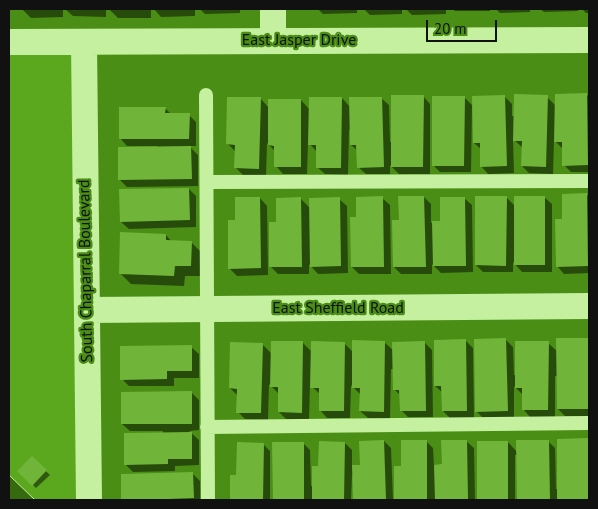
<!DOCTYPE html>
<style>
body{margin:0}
#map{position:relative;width:598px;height:509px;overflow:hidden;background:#4a8e15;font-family:"PT Sans",sans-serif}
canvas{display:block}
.frame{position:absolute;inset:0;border:10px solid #111;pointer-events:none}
.scale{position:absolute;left:426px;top:20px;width:71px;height:22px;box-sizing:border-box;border:2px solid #111;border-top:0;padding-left:6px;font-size:15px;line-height:18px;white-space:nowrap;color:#111;-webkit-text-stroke:4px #4a8e15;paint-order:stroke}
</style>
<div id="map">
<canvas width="598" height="509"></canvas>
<div class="frame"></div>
<div class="scale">20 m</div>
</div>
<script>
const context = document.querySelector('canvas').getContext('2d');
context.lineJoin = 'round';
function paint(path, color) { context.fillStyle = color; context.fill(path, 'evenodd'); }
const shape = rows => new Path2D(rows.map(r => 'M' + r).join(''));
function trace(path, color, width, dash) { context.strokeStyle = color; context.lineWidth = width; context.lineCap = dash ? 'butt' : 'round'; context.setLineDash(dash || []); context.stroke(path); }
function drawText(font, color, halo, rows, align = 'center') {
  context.font = font + ' "PT Sans",sans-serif'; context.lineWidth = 4.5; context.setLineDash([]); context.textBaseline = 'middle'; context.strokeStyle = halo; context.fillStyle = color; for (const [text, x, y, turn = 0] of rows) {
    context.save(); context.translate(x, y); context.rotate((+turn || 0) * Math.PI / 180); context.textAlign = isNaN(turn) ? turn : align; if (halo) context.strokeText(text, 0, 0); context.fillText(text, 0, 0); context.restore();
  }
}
paint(shape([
 [9,55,75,55,80,500,9,500]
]), '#5ba81e');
const water = shape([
 [9,475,35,500,9,500,9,475]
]);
paint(water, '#356b0e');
trace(water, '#bff393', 1);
paint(shape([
 [22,9,63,9,63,17,31,18],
 [65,9,106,9,106,17,73,16],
 [109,9,151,9,151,18,118,18],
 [154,9,195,9,195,16,161,17],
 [200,9,240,9,240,13,205,14],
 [318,9,357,9,357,13,323,14],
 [364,9,402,9,402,14,370,15],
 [406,9,446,9,446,14,412,15],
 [453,9,490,9,490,11,455,11],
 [496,9,530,9,530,12,500,13],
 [540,9,578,9,578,11,544,12],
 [582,9,589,9,589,13,586,13],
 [587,95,589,97,589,172,571,172,564,165,563,149,554,140,553,174,529,173,522,166,523,148,513,139,514,173,488,174,481,166,481,149,474,143,505,97,512,104,512,116,514,116,547,97,556,106],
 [423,96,430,104,430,174,399,174,390,165,390,174,366,174,358,167,358,151,351,145,351,130,349,130,348,175,325,174,317,167,317,152,308,142,307,174,283,174,276,166,276,152,267,143,266,176,243,175,236,168,235,151,228,144,260,98,269,108,301,100,310,110,342,98,350,107,381,98,389,105,390,142,392,142],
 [464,97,472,105,471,172,440,172,433,165],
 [165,108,172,115,189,115,196,122,196,146,189,146,198,155,198,186,127,187,120,180,157,148,157,146,127,146,120,138],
 [189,189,196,196,196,227,129,229,121,222],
 [587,195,589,197,589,273,564,274,557,266,563,220],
 [424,197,431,204,431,223,441,222,464,198,472,205,473,272,441,273,432,264,432,274,401,274,394,267,400,221],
 [506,197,515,206,544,197,552,204,552,272,522,272,513,262,513,272,483,272,476,265],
 [260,198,267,206,268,275,237,276,229,268,236,222],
 [382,198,390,205,391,274,359,274,352,267],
 [301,199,310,208,339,199,347,206,348,273,318,274,309,264,309,274,278,274,271,267,278,223],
 [166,235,172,242,191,242,202,253,201,276,185,276,184,286,131,284,120,273],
 [588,339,589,340,589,416,565,416,558,409,558,376,555,376,555,417,530,417,523,409,523,395,514,386,514,418,484,419,476,411,506,340,513,347,514,375,516,375,548,343,558,352],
 [466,341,473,348,474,418,450,418,443,411,443,393,435,386],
 [384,342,394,351,425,343,432,350,433,417,408,417,401,410,401,396,394,389,394,369,391,369,390,419,368,418,360,411,361,395,351,385,350,418,327,418,320,410,320,394,310,385,309,419,286,419,279,412,279,394,269,384,268,420,245,419,238,412,238,396,230,388,262,344,272,354,303,343,312,352,344,343,353,352],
 [191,347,199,354,199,378,174,378,174,386,129,386,122,379],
 [192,393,199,400,199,430,189,431,199,440,199,465,175,466,175,471,133,472,126,465,163,433,163,431,130,431,122,424],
 [558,440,589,440,589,500,518,500,517,455,515,455,515,500,478,500,478,442,508,442,517,452,548,441,555,448,556,489,559,489],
 [384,441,391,448,393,500,355,500,354,475,352,475,351,500,274,500,274,444,303,443,310,450,311,486,313,486,320,467,345,443,352,450,352,467,362,466],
 [426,441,433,448,434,466,443,465,466,441,474,448,475,500,395,500,395,468,402,467],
 [263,444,270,451,270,500,231,500,231,476,238,476],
 [32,458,50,475,36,488,19,471],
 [193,474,200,481,200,500,122,500,122,475]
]), '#0007');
paint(shape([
 [587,93,588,165,562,166,562,142,554,142,555,94],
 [514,94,548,95,546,167,521,166,522,141,513,141],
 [391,95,424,95,423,167,391,167],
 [505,95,507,166,480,167,480,143,473,143,472,96],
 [432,96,465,96,464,166,432,166],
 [227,97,261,97,259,169,234,168,235,145,226,144],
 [309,97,342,97,341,168,316,168,316,145,308,145],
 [349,97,382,97,384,167,357,168,356,145,350,145],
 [268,99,301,99,301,167,274,167,274,146,268,145],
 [119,107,166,107,165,113,190,113,189,139,119,139],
 [191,146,192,179,118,180,118,147],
 [189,188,190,220,120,222,119,189],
 [587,193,588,266,556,267,555,219,562,219,562,194],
 [383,196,384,267,351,267,350,217,356,217,356,197],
 [398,196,424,196,426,267,393,267,392,220,399,220],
 [475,196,507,196,506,266,475,265],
 [514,196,545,196,545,265,514,265],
 [235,197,260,197,261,268,228,269,228,220,235,220],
 [301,197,302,267,269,267,269,222,276,222,276,198],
 [340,197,341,266,310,267,309,198],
 [440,197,465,197,466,266,433,266,432,221,440,221],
 [120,232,166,234,166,240,192,241,191,266,175,266,174,276,119,274],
 [506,338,508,411,475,412,474,339],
 [556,338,588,338,589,409,557,409],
 [466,339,467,411,442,411,441,386,434,386,434,340],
 [352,340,385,341,384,412,359,411,360,388,352,388],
 [271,341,303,341,302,413,278,412,278,387,270,387],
 [311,341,345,342,344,411,319,411,319,388,310,388],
 [425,341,426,411,400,411,399,390,393,390,392,342],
 [515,341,549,341,548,410,522,410,522,388,515,388],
 [230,342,263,343,261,413,236,413,237,389,229,388],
 [192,345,192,371,167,371,167,379,120,380,120,346],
 [192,391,192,424,121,424,121,392],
 [192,432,192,459,168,459,168,464,124,465,124,433],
 [589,438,589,500,557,500,557,439],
 [384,440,386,500,353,500,352,465,360,465,359,441],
 [401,440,427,440,427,500,394,500,394,466,401,466],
 [441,440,467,440,468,500,435,500,434,465,442,464],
 [516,440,549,440,550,500,517,500],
 [319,441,345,442,344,500,312,500,312,466,318,466],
 [477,441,508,441,508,500,477,500],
 [237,442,264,443,263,500,230,500,230,475,236,475],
 [272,442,304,442,304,500,273,500],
 [32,456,47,470,32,486,17,471],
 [193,472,194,498,168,499,168,500,121,500,121,474]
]), '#70b53a');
trace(shape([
 [206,95,208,500],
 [207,182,589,181],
 [207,427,589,423]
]), '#c4f0a0', 14);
trace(shape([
 [273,9,273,40],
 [9,42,589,40],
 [84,42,89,500],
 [87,310,589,306]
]), '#c4f0a0', 26);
drawText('16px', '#111', '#4a8e15', [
 ["East Jasper Drive",299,40],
 ["South Chaparral Boulevard",86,271,-91],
 ["East Sheffield Road",338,308]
]);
</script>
